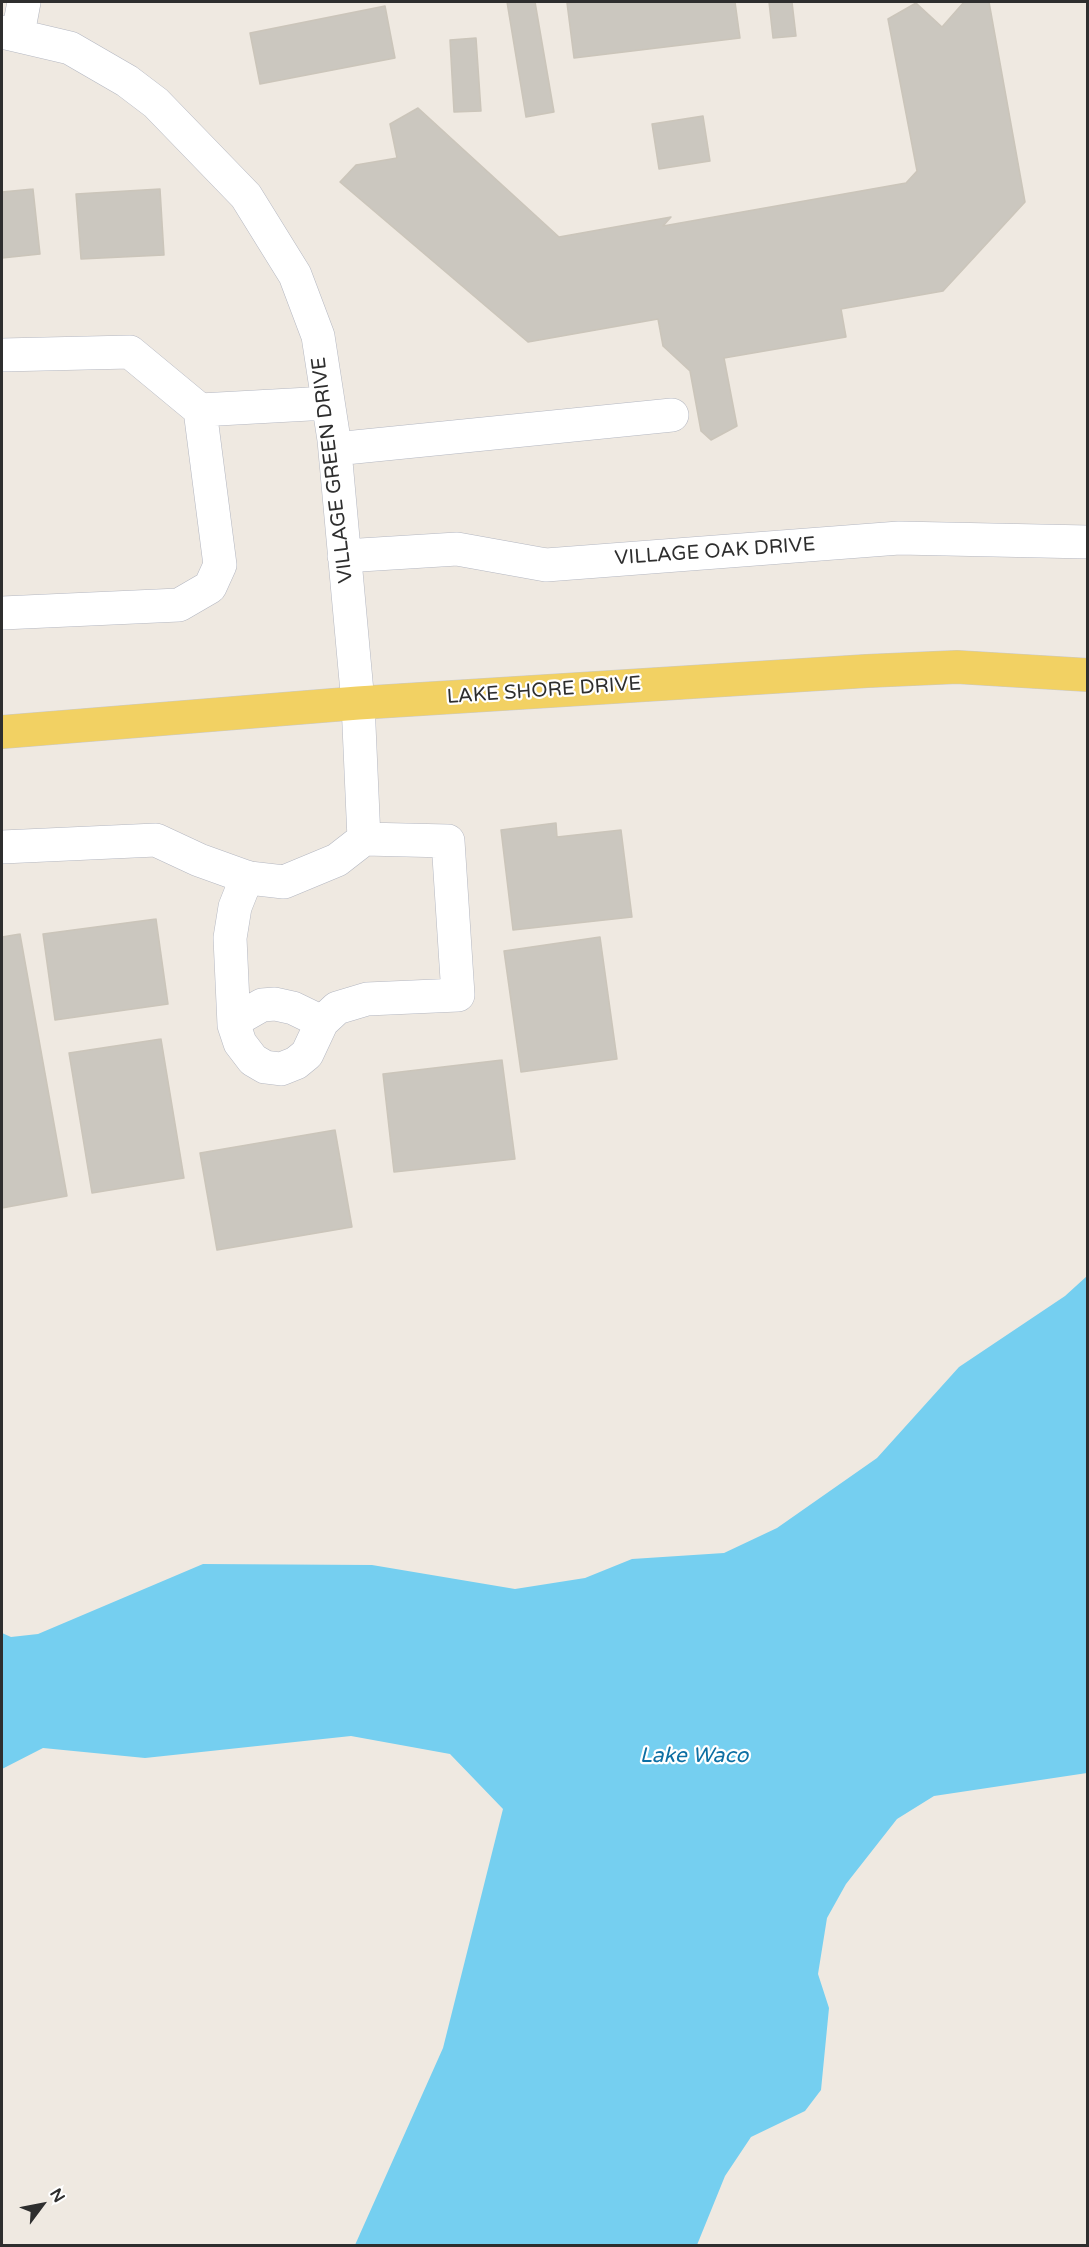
<!DOCTYPE html>
<style>
body{margin:0}
#map{position:relative;width:1089px;height:2247px;overflow:hidden;background:#efe9e1;font-family:"Varela Round",sans-serif}
canvas{display:block}
.frame{position:absolute;inset:0;border:3px solid #2e2e2e;pointer-events:none}
.north{position:absolute;left:12px;top:2175px;width:60px;height:60px;-webkit-text-stroke:4px #fff;paint-order:stroke;rotate:58deg;font-size:16px;font-weight:700;line-height:24px;text-align:center;color:#2e2e2e}
.north::after{content:'';display:block;margin:auto;width:21px;height:27px;background:#2e2e2e;clip-path:polygon(50% 0,100% 100%,50% 72%,0 100%)}
</style>
<div id="map">
<canvas width="1089" height="2247"></canvas>
<div class="frame"></div>
<div class="north">N</div>
</div>
<script>
const context = document.querySelector('canvas').getContext('2d');
context.lineJoin = 'round';
function paint(path, color) { context.fillStyle = color; context.fill(path, 'evenodd'); }
const shape = rows => new Path2D(rows.map(r => 'M' + r).join(''));
function trace(path, color, width, dash) { context.strokeStyle = color; context.lineWidth = width; context.lineCap = dash ? 'butt' : 'round'; context.setLineDash(dash || []); context.stroke(path); }
function drawText(font, color, halo, rows, align = 'center') {
  context.font = font + ' "Varela Round",sans-serif'; context.lineWidth = 4.5; context.setLineDash([]); context.textBaseline = 'middle'; context.strokeStyle = halo; context.fillStyle = color; for (const [text, x, y, turn = 0] of rows) {
    context.save(); context.translate(x, y); context.rotate((+turn || 0) * Math.PI / 180); context.textAlign = isNaN(turn) ? turn : align; if (halo) context.strokeText(text, 0, 0); context.fillText(text, 0, 0); context.restore();
  }
}
paint(shape([
 [1087,1276,1087,1773,934,1796,897,1819,846,1884,827,1918,818,1974,829,2008,821,2090,805,2111,751,2137,725,2176,697,2245,355,2245,443,2048,503,1809,450,1754,351,1736,145,1758,43,1748,2,1769,2,1633,11,1637,38,1634,203,1564,372,1565,515,1589,585,1578,632,1559,724,1553,777,1528,877,1458,959,1367,1065,1296]
]), '#75cff0');
const building = shape([
 [507,2,535,2,554,112,526,117,507,2],
 [581,2,735,2,740,38,574,58,567,3,581,2],
 [769,2,792,2,796,36,773,38,769,2],
 [964,2,989,2,1025,202,943,291,841,309,846,337,724,358,737,426,711,440,701,431,690,371,663,346,658,319,528,342,340,182,356,165,397,158,390,124,418,108,559,237,671,217,663,226,906,183,917,171,888,19,916,3,942,27,964,2],
 [385,6,395,58,260,84,250,33,385,6],
 [476,38,481,111,454,112,450,40,476,38],
 [703,116,710,161,659,169,652,124,703,116],
 [33,189,40,254,2,258,2,192,33,189],
 [160,189,164,255,81,259,76,194,160,189],
 [556,823,557,837,621,830,632,917,513,930,501,830,556,823],
 [156,919,168,1004,55,1020,43,934,156,919],
 [20,934,67,1196,2,1208,2,937,20,934],
 [600,937,617,1059,521,1072,504,951,600,937],
 [161,1039,184,1178,92,1193,69,1053,161,1039],
 [502,1060,515,1159,394,1172,383,1074,502,1060],
 [335,1130,352,1227,217,1250,200,1153,335,1130]
]);
paint(building, '#cbc7bf');
trace(building, '#cbc5ba', 1.5);
const minor = shape([
 [2,32,70,48,127,81,156,103,246,196,295,275,318,336,334,440,358,703,364,839,337,860,284,882,249,878,199,860,156,840,2,847],
 [18,34,24,2],
 [2,355,130,352,200,410,328,403],
 [335,449,672,415],
 [344,556,457,549,546,565,899,538,1088,542],
 [2,613,179,605,210,587,220,565,200,410],
 [247,877,235,907,230,938,234,1025,240,1043,253,1060,265,1067,281,1069,296,1063,307,1054,322,1022,337,1008,367,999,458,995,448,841,364,839],
 [234,1025,241,1017,262,1005,275,1004,293,1008,322,1022]
]);
const major = shape([
 [2,732,358,703,867,671,957,667,1088,675]
]);
trace(minor, '#b4b7c1', 34);
trace(major, '#c9c9c9', 34);
trace(minor, '#fff', 33);
trace(major, '#f2d163', 33);
drawText('20px', '#2e2e2e', '#fff', [
 ["VILLAGE GREEN DRIVE",333,470,-97],
 ["VILLAGE OAK DRIVE",715,552,-4],
 ["LAKE SHORE DRIVE",544,691,-4]
]);
drawText('italic 21px', '#0d6fa3', '#fff', [
 ["Lake Waco",694,1756]
]);
</script>
